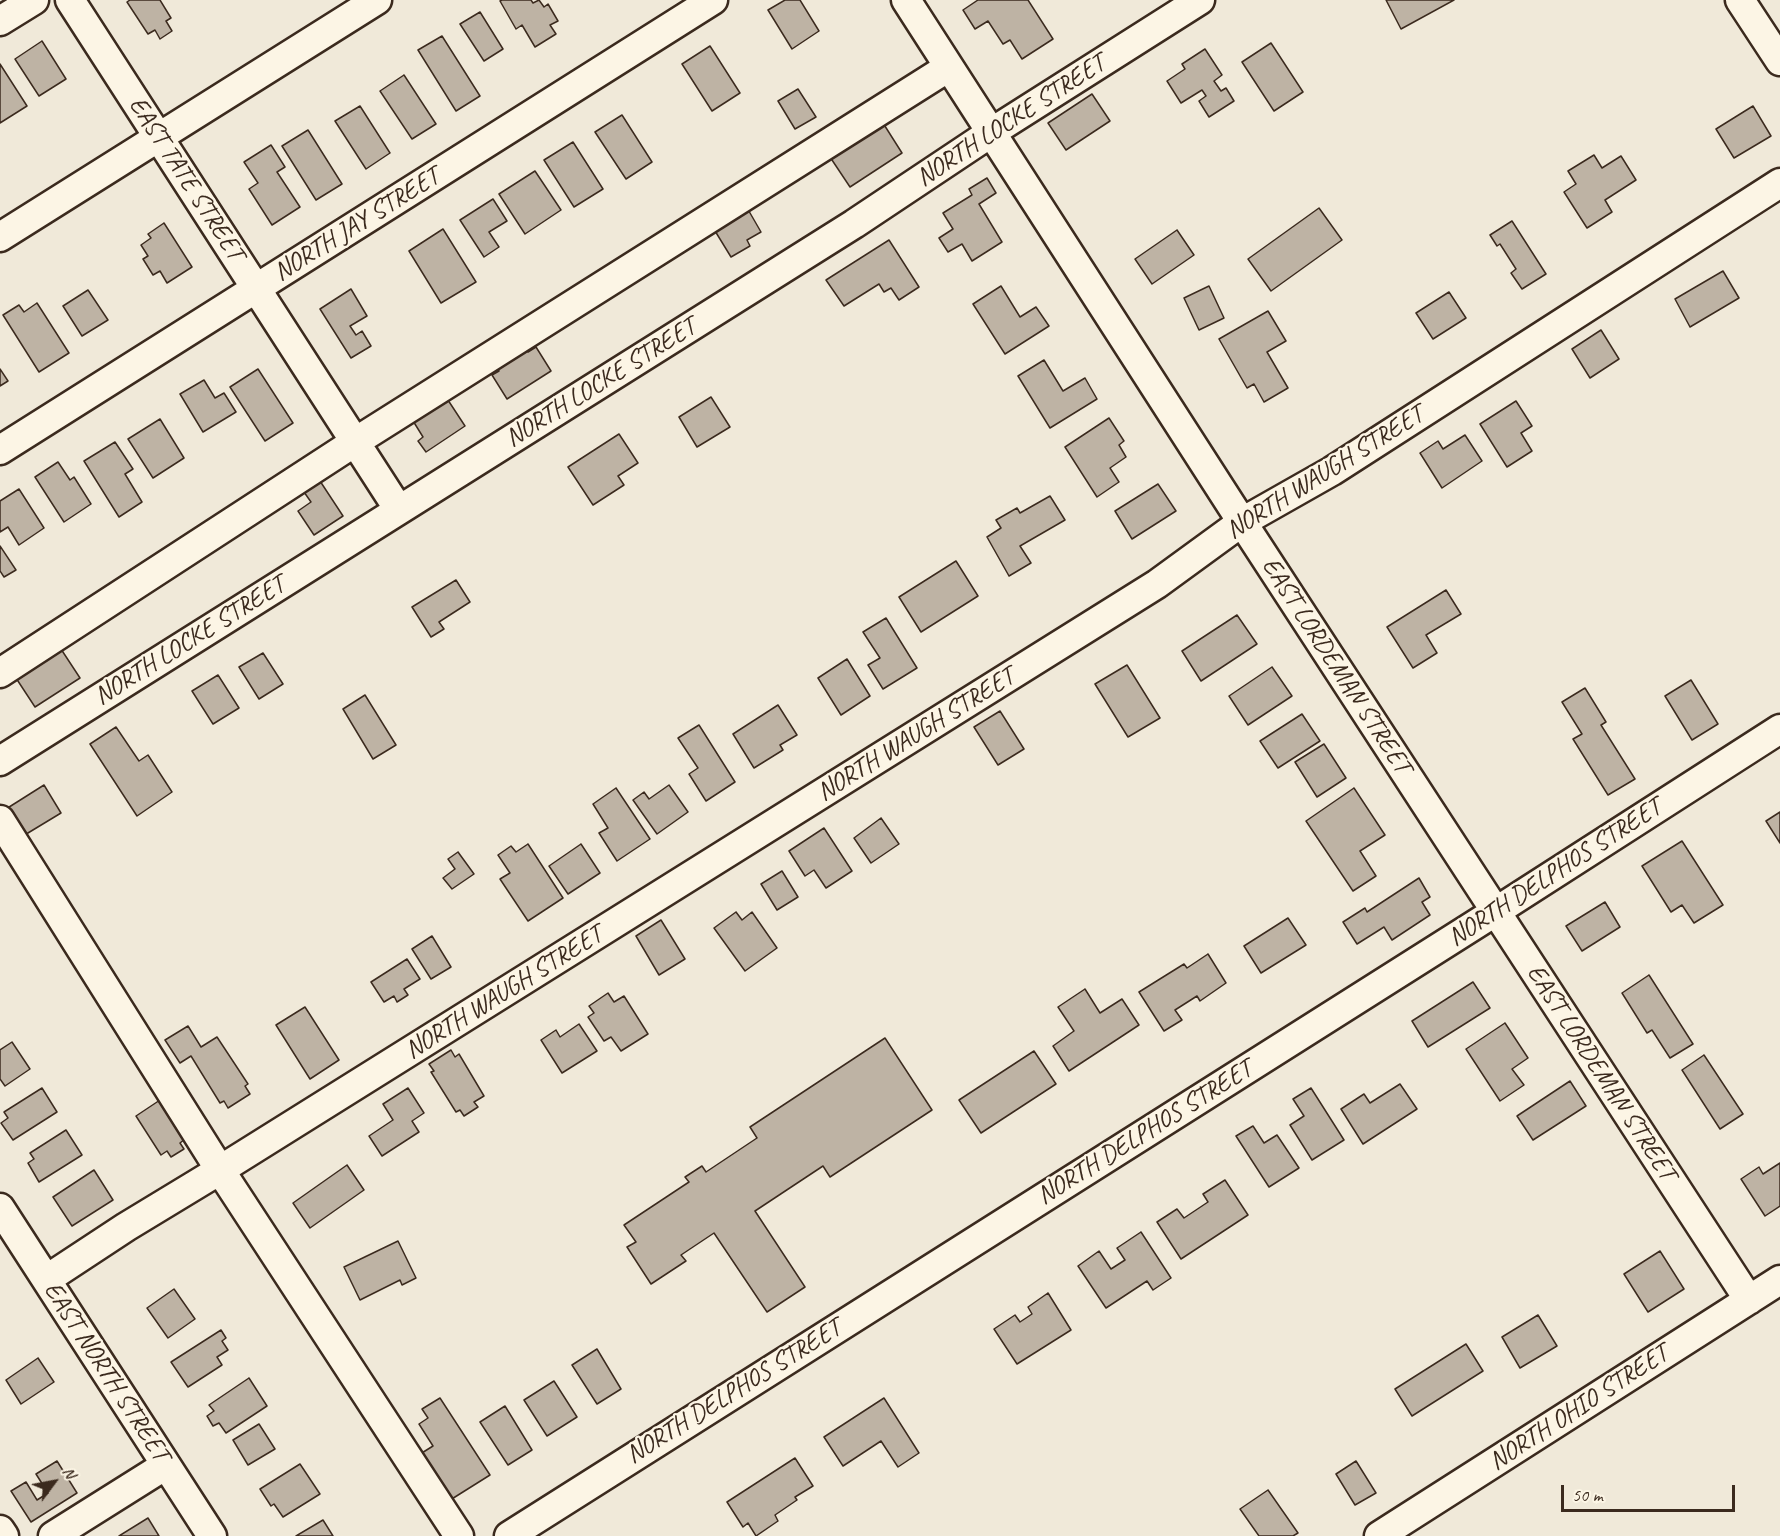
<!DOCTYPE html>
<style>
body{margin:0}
#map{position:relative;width:1780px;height:1536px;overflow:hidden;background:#f0e9d9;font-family:Caveat,sans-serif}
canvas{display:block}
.north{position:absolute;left:24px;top:1452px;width:60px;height:60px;-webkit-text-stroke:4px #fcf5e5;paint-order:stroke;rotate:58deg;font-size:16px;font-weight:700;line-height:24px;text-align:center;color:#3b2a1e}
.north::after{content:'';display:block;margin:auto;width:21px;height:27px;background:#3b2a1e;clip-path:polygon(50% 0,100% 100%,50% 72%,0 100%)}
.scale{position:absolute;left:1561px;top:1485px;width:174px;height:27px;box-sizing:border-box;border:3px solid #3b2a1e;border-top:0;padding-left:8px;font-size:18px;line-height:21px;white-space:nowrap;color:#3b2a1e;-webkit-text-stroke:4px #fcf5e5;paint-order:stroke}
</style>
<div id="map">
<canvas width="1780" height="1536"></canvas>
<div class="north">N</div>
<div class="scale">50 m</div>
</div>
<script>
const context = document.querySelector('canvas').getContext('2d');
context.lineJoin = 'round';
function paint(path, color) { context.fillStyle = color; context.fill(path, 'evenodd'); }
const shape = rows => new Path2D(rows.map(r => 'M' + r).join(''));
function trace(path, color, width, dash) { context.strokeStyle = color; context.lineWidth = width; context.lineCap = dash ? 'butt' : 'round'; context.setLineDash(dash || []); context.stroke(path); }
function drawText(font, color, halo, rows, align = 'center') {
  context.font = font + ' Caveat,sans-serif'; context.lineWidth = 4.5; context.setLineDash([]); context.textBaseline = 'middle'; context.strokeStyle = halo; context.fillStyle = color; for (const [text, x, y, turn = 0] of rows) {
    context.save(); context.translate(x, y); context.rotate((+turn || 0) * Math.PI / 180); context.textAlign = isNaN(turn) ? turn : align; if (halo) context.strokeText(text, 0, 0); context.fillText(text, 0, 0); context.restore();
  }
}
const building = shape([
 [130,0,160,0,171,18,166,21,172,31,160,39,155,30,148,34,127,2,130,0],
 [502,0,531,0,533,3,539,0,544,7,548,4,558,21,550,25,556,34,535,47,522,25,516,29,500,1,502,0],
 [785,0,800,0,819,31,792,49,768,10,785,0],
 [978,0,1028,0,1053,39,1022,59,1010,40,1003,44,988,21,975,29,963,10,978,0],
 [1386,0,1454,0,1401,29,1386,0],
 [480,12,503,49,484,61,460,24,480,12],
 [442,36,480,96,456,111,418,50,442,36],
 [42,41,66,79,39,96,15,59,42,41],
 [1271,43,1303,92,1274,111,1242,62,1271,43],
 [710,46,740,93,712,111,682,64,710,46],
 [1205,49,1222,75,1214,81,1221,91,1226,88,1234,101,1209,117,1199,101,1206,96,1202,90,1181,103,1167,81,1185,69,1182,64,1205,49],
 [0,64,27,106,0,123,0,64],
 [404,75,436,124,412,139,380,91,404,75],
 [798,89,816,117,795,129,778,101,798,89],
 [1092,94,1110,121,1066,150,1048,123,1092,94],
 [360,106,390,153,366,169,335,121,360,106],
 [1753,106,1771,136,1734,158,1716,129,1753,106],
 [622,115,652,162,626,179,595,132,622,115],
 [883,123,902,153,850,187,830,157,883,123],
 [308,130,342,184,316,200,282,146,308,130],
 [573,142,603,189,574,207,544,160,573,142],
 [271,145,285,167,277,172,300,207,272,225,249,189,258,183,244,162,271,145],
 [1594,155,1602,168,1621,156,1636,180,1605,200,1612,212,1587,228,1564,192,1576,184,1568,171,1594,155],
 [535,171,561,210,525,234,499,194,535,171],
 [987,178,996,193,979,204,1002,242,972,261,962,244,948,252,939,238,953,229,943,213,972,195,969,189,987,178],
 [493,199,507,221,489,232,499,247,484,257,460,220,493,199],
 [746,206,761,232,747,240,750,246,731,257,712,226,746,206],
 [1319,208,1342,240,1271,291,1248,259,1319,208],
 [1512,221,1546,274,1522,289,1511,273,1516,269,1500,244,1497,246,1490,235,1512,221],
 [164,223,192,267,167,283,160,271,153,275,143,259,148,256,141,245,151,238,148,234,164,223],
 [443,229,476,282,441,303,409,251,443,229],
 [1177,230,1194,255,1152,284,1135,259,1177,230],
 [889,240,919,287,899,300,891,288,884,292,879,284,844,306,826,280,889,240],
 [1723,271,1739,298,1690,327,1675,299,1723,271],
 [1001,286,1020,317,1036,307,1049,326,1005,354,973,304,1001,286],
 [1209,286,1224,318,1199,330,1184,298,1209,286],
 [351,289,367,316,350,326,356,335,362,331,371,346,351,358,320,309,351,289],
 [88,290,108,320,82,336,63,306,88,290],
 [1449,292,1466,318,1433,339,1416,313,1449,292],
 [37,303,69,353,39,372,3,315,19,305,24,312,37,303],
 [1268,311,1286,341,1267,352,1288,388,1264,402,1254,384,1247,388,1219,339,1268,311],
 [1601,330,1619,359,1590,378,1572,349,1601,330],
 [522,344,528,352,536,347,551,371,507,399,492,375,499,371,494,363,522,344],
 [1044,360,1063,391,1085,378,1097,399,1050,428,1018,376,1044,360],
 [0,369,8,381,0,386,0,369],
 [258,369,293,423,265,441,230,387,258,369],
 [204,380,215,398,224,393,236,412,203,432,180,394,204,380],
 [444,394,465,426,426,452,418,441,423,437,410,416,444,394],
 [711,397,730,427,697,447,679,417,711,397],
 [1516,401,1532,426,1521,433,1532,451,1507,467,1480,424,1516,401],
 [1109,418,1124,441,1119,445,1126,457,1110,468,1119,482,1097,497,1065,447,1109,418],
 [160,419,184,458,153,478,128,439,160,419],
 [619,434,638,463,618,476,624,485,593,505,568,467,619,434],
 [1465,435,1482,461,1442,488,1420,453,1438,441,1443,449,1465,435],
 [115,442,133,469,125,474,142,502,119,517,84,461,115,442],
 [58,462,70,480,74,477,91,504,64,522,35,477,58,462],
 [320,481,343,516,314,535,298,511,311,502,304,492,320,481],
 [1158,484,1176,511,1132,539,1115,511,1158,484],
 [19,489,44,528,19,545,8,527,0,532,0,501,19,489],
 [1050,496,1065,520,1020,546,1031,563,1009,576,987,537,1001,528,996,520,1017,508,1020,513,1050,496],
 [0,546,16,570,4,577,0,571,0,546],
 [956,561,978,596,921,632,899,597,956,561],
 [456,580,470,602,439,622,444,629,431,637,412,607,456,580],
 [1446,590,1461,614,1426,635,1437,653,1413,668,1387,627,1446,590],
 [1237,615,1257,644,1201,681,1182,651,1237,615],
 [886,618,917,668,883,689,868,665,880,658,863,632,886,618],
 [59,646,80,678,35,707,14,675,59,646],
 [263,653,283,684,259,699,239,667,263,653],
 [847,659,870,696,841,715,818,678,847,659],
 [1127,665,1160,718,1128,737,1095,684,1127,665],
 [1272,667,1292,696,1248,725,1229,696,1272,667],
 [218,675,239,708,213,724,192,691,218,675],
 [1691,680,1718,724,1692,740,1665,696,1691,680],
 [1585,688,1606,722,1601,725,1635,779,1608,795,1573,739,1582,734,1562,702,1585,688],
 [365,695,396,745,373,759,343,709,365,695],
 [778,705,797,735,780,745,783,750,754,768,733,734,778,705],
 [1000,711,1024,749,998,765,974,727,1000,711],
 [1302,714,1320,741,1278,768,1260,741,1302,714],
 [699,725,735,782,706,801,689,774,698,768,678,738,699,725],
 [116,727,139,761,148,755,172,792,137,816,90,744,116,727],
 [1324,744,1346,778,1317,797,1295,762,1324,744],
 [44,785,61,813,23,836,6,809,44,785],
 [669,785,688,812,657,834,633,800,644,792,649,799,669,785],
 [616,788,650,839,617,861,599,833,608,828,593,804,616,788],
 [1354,788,1385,835,1360,851,1376,876,1353,891,1306,821,1354,788],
 [1780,812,1780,843,1766,821,1780,812],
 [881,818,899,844,871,863,854,838,881,818],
 [824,828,852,871,826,888,814,870,805,876,789,851,824,828],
 [1682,841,1723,905,1694,923,1682,905,1671,912,1642,866,1682,841],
 [528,844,563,898,528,921,500,879,510,873,498,855,511,846,516,852,528,844],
 [581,844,600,873,568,894,549,866,581,844],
 [458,852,474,874,452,889,443,878,455,869,448,859,458,852],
 [782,871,798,897,777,910,761,884,782,871],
 [1419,878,1430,897,1422,902,1430,915,1392,940,1384,927,1357,944,1343,922,1365,908,1367,912,1419,878],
 [1605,902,1620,927,1582,951,1566,926,1605,902],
 [736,912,742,920,752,912,777,948,745,971,714,928,736,912],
 [1288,918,1306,945,1261,973,1244,946,1288,918],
 [661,920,685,959,659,975,636,936,661,920],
 [432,936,451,967,431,979,412,949,432,936],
 [1208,954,1226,983,1200,1001,1197,996,1175,1010,1182,1020,1164,1031,1139,992,1184,964,1187,968,1208,954],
 [407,959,420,979,404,989,408,995,397,1002,394,996,384,1002,371,982,407,959],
 [1649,975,1693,1044,1670,1058,1652,1030,1647,1033,1622,993,1649,975],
 [1473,982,1490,1008,1428,1047,1412,1021,1473,982],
 [1085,989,1100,1013,1122,999,1139,1025,1069,1071,1053,1046,1074,1031,1058,1007,1085,989],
 [608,993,614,1002,624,996,648,1034,621,1051,611,1037,604,1041,588,1017,594,1013,589,1006,608,993],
 [305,1007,339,1060,310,1079,276,1025,305,1007],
 [1505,1023,1528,1058,1512,1069,1524,1085,1500,1101,1466,1049,1505,1023],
 [579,1024,597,1051,562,1073,541,1040,556,1030,560,1037,579,1024],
 [188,1026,201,1047,217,1037,248,1084,245,1086,250,1094,228,1108,224,1101,220,1103,191,1056,180,1063,165,1040,188,1026],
 [885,1038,932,1110,830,1177,823,1166,755,1211,805,1287,767,1312,714,1233,681,1255,686,1261,651,1284,627,1247,636,1242,624,1225,689,1182,685,1177,702,1166,706,1172,757,1138,750,1127,885,1038],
 [12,1042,30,1069,5,1086,0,1079,0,1050,12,1042],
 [451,1050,455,1057,459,1054,484,1096,474,1102,478,1107,464,1116,460,1110,456,1112,431,1072,434,1071,429,1064,451,1050],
 [1034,1051,1056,1084,981,1133,959,1100,1034,1051],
 [1704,1055,1743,1114,1720,1129,1682,1070,1704,1055],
 [1570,1081,1586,1106,1533,1140,1517,1116,1570,1081],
 [1400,1084,1417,1109,1363,1144,1341,1109,1364,1094,1370,1103,1400,1084],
 [42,1088,57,1112,13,1140,1,1123,8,1118,4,1112,42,1088],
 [408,1088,424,1113,412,1121,419,1132,382,1156,369,1136,393,1120,383,1104,408,1088],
 [1311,1088,1344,1140,1312,1160,1290,1125,1304,1116,1293,1099,1311,1088],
 [160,1100,185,1139,180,1143,184,1149,171,1157,167,1151,161,1155,136,1116,160,1100],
 [1253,1126,1264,1143,1277,1135,1299,1168,1269,1187,1236,1136,1253,1126],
 [66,1130,82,1155,39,1182,28,1163,34,1159,30,1153,66,1130],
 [1780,1163,1780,1206,1765,1216,1741,1179,1759,1167,1763,1174,1780,1163],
 [347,1165,364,1190,310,1228,293,1203,347,1165],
 [94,1170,113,1200,72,1226,53,1197,94,1170],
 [1225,1180,1248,1215,1181,1259,1157,1222,1177,1209,1184,1218,1208,1202,1203,1194,1225,1180],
 [1141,1232,1171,1278,1153,1290,1147,1281,1106,1308,1078,1266,1099,1251,1111,1269,1125,1260,1117,1248,1141,1232],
 [398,1241,416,1278,402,1285,400,1280,360,1300,344,1267,398,1241],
 [1660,1251,1684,1289,1648,1312,1624,1274,1660,1251],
 [174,1289,195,1319,168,1338,147,1308,174,1289],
 [1048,1293,1071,1330,1017,1364,994,1329,1015,1315,1020,1322,1032,1314,1028,1307,1048,1293],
 [1538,1315,1557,1346,1520,1368,1502,1337,1538,1315],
 [221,1330,226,1338,222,1341,228,1350,217,1357,222,1365,188,1387,171,1362,221,1330],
 [1466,1344,1483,1371,1412,1416,1395,1389,1466,1344],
 [597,1349,621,1389,597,1404,572,1365,597,1349],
 [38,1358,54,1382,21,1404,6,1380,38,1358],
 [249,1378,267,1406,226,1433,219,1423,213,1426,207,1416,214,1411,209,1405,249,1378],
 [554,1381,577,1417,547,1436,524,1400,554,1381],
 [440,1398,490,1475,447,1502,417,1456,433,1446,419,1424,428,1418,422,1409,440,1398],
 [884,1398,919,1453,898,1467,881,1441,843,1466,824,1437,884,1398],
 [505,1406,532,1450,508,1465,480,1422,505,1406],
 [259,1424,275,1449,248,1465,233,1440,259,1424],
 [795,1458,813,1486,795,1497,797,1500,775,1515,778,1521,756,1536,748,1523,743,1527,727,1502,795,1458],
 [57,1461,77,1493,31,1522,11,1491,26,1482,37,1500,48,1493,36,1474,57,1461],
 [1356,1461,1376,1493,1355,1505,1336,1474,1356,1461],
 [300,1464,320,1494,283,1517,274,1504,271,1506,260,1489,300,1464],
 [1268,1490,1298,1533,1293,1536,1259,1536,1240,1509,1268,1490],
 [148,1518,159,1536,119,1536,148,1518],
 [323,1520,333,1536,296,1536,323,1520]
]);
paint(building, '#beb3a4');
trace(building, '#3b2a1e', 1.5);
const minor = shape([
 [70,0,399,510],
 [906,0,1242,522,1749,1300],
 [1740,0,1780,61],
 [0,21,34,0],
 [0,237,377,0],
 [0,450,713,0],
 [0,673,355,442,949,67],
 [0,761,854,224,992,132,1200,0],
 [0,820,220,1170,459,1536],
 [0,1208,212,1536],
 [47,1279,126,1227,220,1170,1157,584,1242,522,1332,471,1780,183],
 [0,1530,4,1536],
 [53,1536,166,1465],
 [509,1536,1495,912,1780,729],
 [1379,1536,1780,1280]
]);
trace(minor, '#3b2a1e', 33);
trace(minor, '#fcf5e5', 28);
drawText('26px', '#3b2a1e', '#fcf5e5', [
 ["NORTH LOCKE STREET",1011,121,-33],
 ["EAST TATE STREET",186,179,57],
 ["NORTH JAY STREET",357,225,-32],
 ["NORTH LOCKE STREET",601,383,-32],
 ["NORTH WAUGH STREET",1325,473,-32],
 ["NORTH LOCKE STREET",190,641,-32],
 ["EAST LORDEMAN STREET",1336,666,57],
 ["NORTH WAUGH STREET",916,735,-32],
 ["NORTH DELPHOS STREET",1555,873,-33],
 ["NORTH WAUGH STREET",504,993,-32],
 ["EAST LORDEMAN STREET",1601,1073,57],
 ["NORTH DELPHOS STREET",1145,1133,-32],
 ["EAST NORTH STREET",106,1372,57],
 ["NORTH DELPHOS STREET",734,1392,-32],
 ["NORTH OHIO STREET",1579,1408,-33]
]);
</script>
